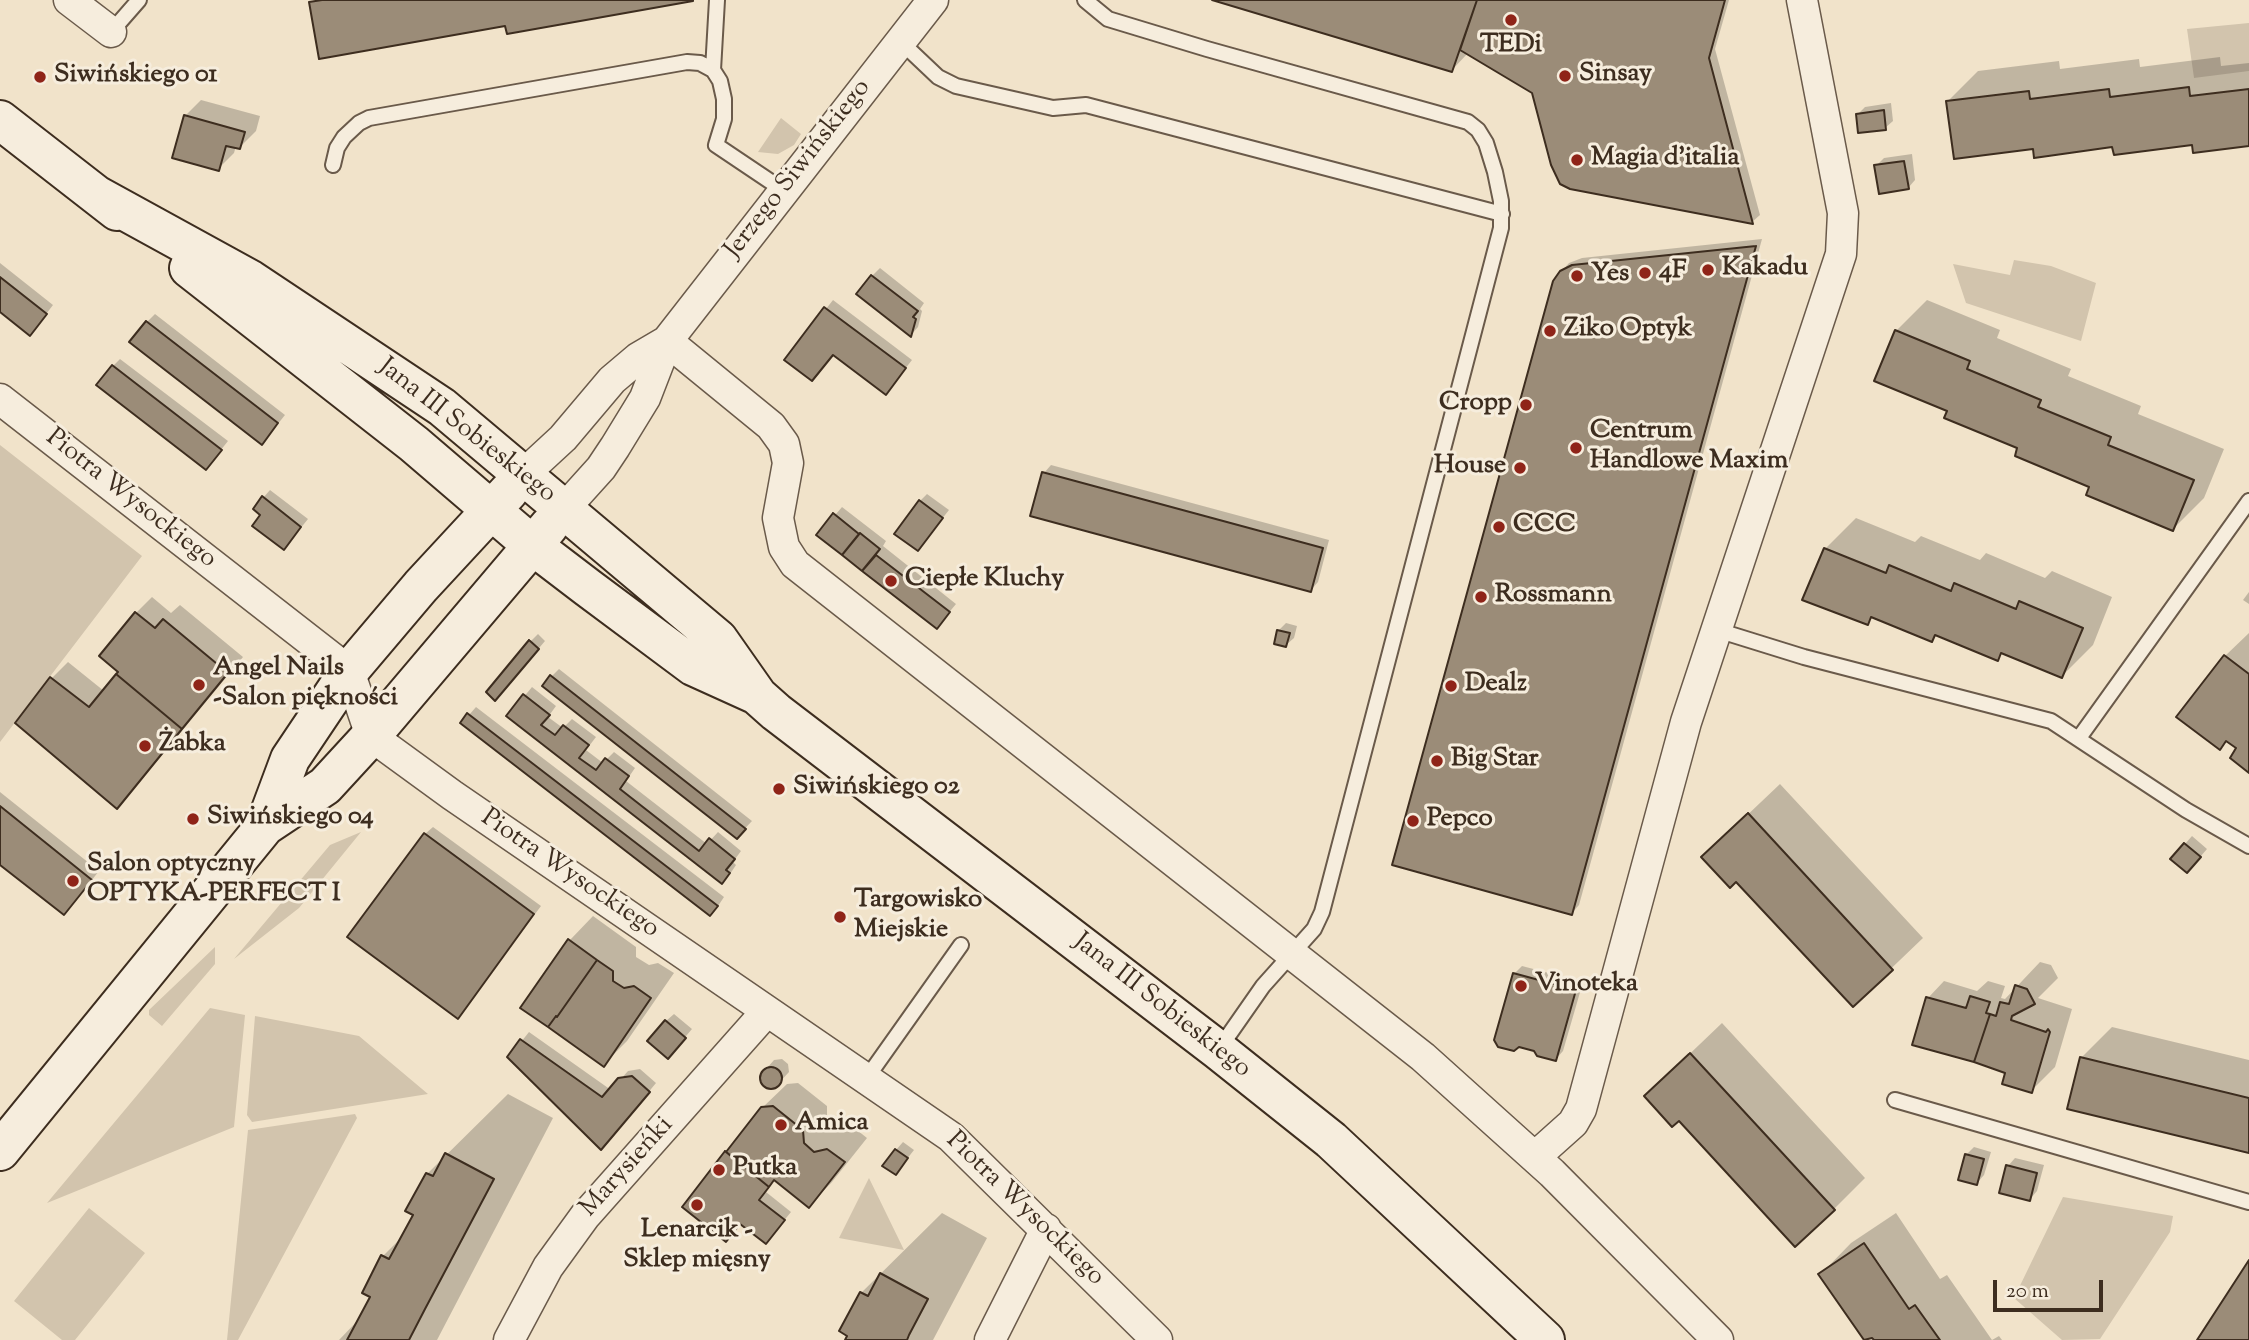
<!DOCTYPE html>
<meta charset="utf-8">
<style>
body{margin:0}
#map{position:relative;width:2249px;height:1340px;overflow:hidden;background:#f1e3ca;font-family:"Sorts Mill Goudy",serif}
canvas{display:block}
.scale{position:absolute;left:1993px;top:1280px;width:110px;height:32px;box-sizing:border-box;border:4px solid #3d2d1f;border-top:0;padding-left:9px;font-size:21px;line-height:24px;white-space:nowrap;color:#3d2d1f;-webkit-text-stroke:5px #f6eddd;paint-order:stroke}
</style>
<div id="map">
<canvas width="2249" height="1340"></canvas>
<div class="scale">20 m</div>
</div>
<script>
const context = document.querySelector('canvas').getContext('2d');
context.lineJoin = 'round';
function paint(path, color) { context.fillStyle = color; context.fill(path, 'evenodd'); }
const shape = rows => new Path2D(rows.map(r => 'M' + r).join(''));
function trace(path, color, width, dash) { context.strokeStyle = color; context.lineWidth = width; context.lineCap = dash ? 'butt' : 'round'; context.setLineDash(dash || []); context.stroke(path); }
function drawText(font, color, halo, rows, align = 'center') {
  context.font = font + ' "Sorts Mill Goudy",serif'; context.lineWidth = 6; context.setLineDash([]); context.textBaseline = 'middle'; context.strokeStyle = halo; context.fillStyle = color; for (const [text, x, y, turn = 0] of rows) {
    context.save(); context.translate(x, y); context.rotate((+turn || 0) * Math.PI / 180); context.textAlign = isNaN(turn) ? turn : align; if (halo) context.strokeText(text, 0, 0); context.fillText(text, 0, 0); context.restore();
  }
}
paint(shape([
 [2249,23,2249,71,2194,78,2187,29],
 [781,118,801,134,794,145,778,154,758,152],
 [2014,260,2051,266,2096,283,2081,341,1966,303,1953,264,2010,275],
 [0,445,142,556,0,742],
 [361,832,299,908,234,959,330,845],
 [215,947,215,964,162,1026,149,1015,149,1010],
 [210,1008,245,1015,234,1127,47,1203],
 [255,1016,359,1036,428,1094,252,1122,247,1115],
 [355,1114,357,1118,238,1340,227,1340,248,1130],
 [869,1178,904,1250,839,1238],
 [2063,1197,2173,1216,2170,1232,2100,1339,2062,1340,2014,1298],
 [89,1208,145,1253,75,1340,62,1340,14,1301]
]), '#d2c4ad');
paint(shape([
 [1222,0,1729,0,1715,49,1760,215,1752,222,1468,53,1452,70],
 [2220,57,2221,66,2249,63,2249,144,2194,143,2034,147,1947,102,1978,71,2059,61,2060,69,2139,59,2140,67],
 [201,100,260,116,256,131,240,147,236,146,234,153,218,169,185,116],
 [1891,103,1893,121,1885,128,1858,114,1865,107],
 [1912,154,1915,180,1908,188,1876,166,1884,158],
 [1762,239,1579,905,1572,913,1561,272,1569,263,1582,258],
 [0,263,53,305,37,326,0,310],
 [880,268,924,303,920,309,922,311,918,327,911,335,872,276],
 [833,300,912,360,886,393,833,353,786,360],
 [1927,300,2000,330,1997,338,2071,369,2068,376,2141,406,2138,414,2224,449,2204,498,2173,529,1949,410,1896,331],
 [155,314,285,415,269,435,147,322],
 [120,359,228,441,213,460,113,366],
 [1051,465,1329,540,1318,582,1311,590,1044,473],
 [270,490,308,519,291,540,263,514,263,498],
 [927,494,949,510,918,549,920,501],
 [842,507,886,541,883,546,956,604,937,627,818,535],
 [1856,518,1915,542,1921,536,1980,560,1986,553,2045,578,2052,571,2112,597,2093,645,2062,676,2004,652,1997,658,1937,634,1931,640,1874,616,1867,623,1825,549],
 [2249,592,2249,604,2243,600],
 [152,597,171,613,180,605,243,657,133,790,117,806,18,723,52,678,68,662,104,691,121,672,136,613],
 [1286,623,1297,626,1294,638,1286,645,1279,630],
 [2249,633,2249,771,2239,748,2227,740,2219,748,2178,716,2225,656],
 [538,634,545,641,503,691,530,642],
 [559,669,752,821,737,837,551,677],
 [532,687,556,706,548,717,563,728,572,719,596,737,586,750,603,763,614,752,635,768,626,781,707,844,718,832,741,851,733,862,736,865,730,874,722,881,508,716],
 [476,707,724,897,718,906,462,723],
 [1780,784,1923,938,1853,1005,1736,879,1703,857],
 [0,792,99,871,72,905,0,863],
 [433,827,541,906,458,1017,425,834],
 [2192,836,2207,849,2195,863,2185,844],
 [593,916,636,947,636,957,649,965,658,963,674,973,627,1041,603,1065,523,1007,570,940],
 [2040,962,2051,965,2058,978,2038,998,2072,1009,2055,1067,2031,1091,2007,1072,1915,1043,1928,998,1944,981,1977,991,1988,981,2005,986,2001,998,2005,999],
 [1522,966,1583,982,1563,1051,1556,1059,1514,974],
 [674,1014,692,1029,675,1049,666,1021],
 [1722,1023,1865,1178,1834,1209,1679,1118,1677,1066],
 [2112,1027,2249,1060,2249,1151,2081,1058],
 [529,1032,611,1090,628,1071,640,1069,656,1083,609,1140,509,1057],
 [782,1059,788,1064,789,1072,776,1086,768,1087,762,1083,761,1075,774,1060],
 [798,1083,827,1106,827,1119,838,1129,852,1126,867,1138,832,1182,809,1206,775,1179,766,1192,791,1212,773,1234,741,1222,762,1108,787,1084],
 [508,1094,553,1118,437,1340,339,1340,361,1317,372,1297,383,1256,404,1235,415,1215,427,1174],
 [903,1142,914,1150,896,1173,896,1150],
 [1974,1147,1991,1152,1984,1175,1977,1183,1966,1155],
 [2015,1158,2044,1165,2037,1191,2030,1199,2008,1166],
 [942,1213,987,1238,933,1340,847,1340,861,1293],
 [1896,1213,1940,1279,1947,1275,1992,1340,1999,1336,2002,1340,1876,1340,1872,1335,1866,1340,1821,1274,1851,1243]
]), '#0003');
const building = shape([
 [322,0,693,0,693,1,507,34,505,26,319,59,309,2,322,0],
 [1212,0,1477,0,1452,72,1212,0],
 [1477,0,1725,0,1709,58,1753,224,1570,189,1560,184,1551,165,1532,93,1460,50,1477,0],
 [2189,87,2190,96,2249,89,2249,146,2193,153,2192,145,2114,155,2112,147,2034,158,2033,149,1954,159,1946,101,2029,91,2030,99,2109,89,2110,97,2189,87],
 [1884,110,1886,130,1858,133,1856,114,1884,110],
 [184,115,245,132,240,149,226,146,219,171,172,158,184,115],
 [1904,161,1909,189,1879,194,1874,165,1904,161],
 [1756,246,1572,915,1392,865,1553,281,1560,271,1572,265,1756,246],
 [871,275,918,311,913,317,916,319,911,337,856,294,871,275],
 [0,277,47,314,30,336,0,312,0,277],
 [824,307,906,368,886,395,833,355,812,381,784,360,824,307],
 [146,321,278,423,262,445,129,342,146,321],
 [1895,330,1970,361,1967,369,2041,400,2038,407,2111,437,2108,445,2194,480,2173,531,2086,495,2089,487,2015,456,2017,448,1944,418,1947,411,1874,381,1895,330],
 [112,365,222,450,206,470,96,385,112,365],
 [1042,472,1323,548,1311,592,1030,516,1042,472],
 [262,496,301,527,284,550,252,526,260,515,253,509,262,496],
 [919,500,943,518,918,551,894,534,919,500],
 [833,513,859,534,842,555,816,535,833,513],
 [860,533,880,549,862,571,842,555,860,533],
 [1824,548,1886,573,1889,565,1951,591,1954,583,2016,609,2019,601,2083,628,2062,678,2001,653,1998,661,1935,635,1932,642,1871,617,1868,625,1802,600,1824,548],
 [876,555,950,612,937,629,862,571,876,555],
 [135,612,155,628,163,619,228,673,182,729,116,674,118,672,99,656,135,612],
 [1277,630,1290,633,1286,647,1274,644,1277,630],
 [529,640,539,649,495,701,486,692,529,640],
 [2224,655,2249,674,2249,773,2230,758,2236,748,2226,741,2220,750,2176,717,2224,655],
 [116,674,182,729,117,809,15,723,50,677,89,707,116,674],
 [550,675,746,829,737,839,542,686,550,675],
 [523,694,550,715,541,725,555,735,563,725,589,745,579,758,596,770,605,758,629,776,620,789,699,851,709,838,735,859,726,870,730,873,722,884,506,716,523,694],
 [467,713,718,906,710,916,460,723,467,713],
 [0,806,92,880,64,915,0,865,0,806],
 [1748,813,1893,970,1853,1007,1736,882,1730,888,1701,857,1748,813],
 [424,833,534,914,458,1019,347,937,424,833],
 [2184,843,2201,857,2187,873,2170,859,2184,843],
 [568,939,597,960,557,1017,556,1016,548,1027,520,1008,568,939],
 [597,960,613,971,613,981,624,988,634,986,651,998,604,1067,548,1027,556,1016,557,1017,597,960],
 [1513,973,1576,990,1556,1061,1537,1056,1534,1051,1519,1047,1514,1051,1498,1047,1494,1040,1513,973],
 [2015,985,2027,989,2035,1004,2012,1016,2011,1020,2046,1032,2048,1029,2050,1032,2032,1093,2002,1084,2005,1073,1974,1062,1990,1014,1996,1016,2000,1002,2009,1004,2015,985],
 [1970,996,1990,1002,1986,1013,1990,1014,1974,1062,1912,1045,1926,997,1966,1008,1970,996],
 [665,1020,686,1038,668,1059,647,1041,665,1020],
 [520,1039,602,1097,618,1078,632,1076,650,1092,601,1150,507,1057,520,1039],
 [1690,1053,1835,1210,1795,1247,1679,1121,1672,1127,1644,1096,1690,1053],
 [2080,1057,2249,1098,2249,1153,2067,1109,2080,1057],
 '760 1078a11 11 0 1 1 22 0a11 11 0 1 1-22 0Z',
 [773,1106,803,1130,804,1143,814,1152,827,1149,845,1162,809,1208,774,1180,769,1187,726,1152,761,1107,773,1106],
 [895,1149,908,1158,896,1175,882,1166,895,1149],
 [725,1151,769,1187,759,1200,785,1220,766,1244,740,1224,726,1242,682,1207,725,1151],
 [445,1153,494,1179,425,1309,409,1340,347,1340,370,1297,362,1293,381,1255,389,1259,413,1215,405,1211,426,1173,433,1176,445,1153],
 [1965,1154,1984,1159,1977,1185,1958,1180,1965,1154],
 [2006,1165,2037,1173,2030,1201,1999,1193,2006,1165],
 [1864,1243,1909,1309,1915,1305,1940,1340,1874,1340,1872,1338,1864,1340,1818,1274,1864,1243],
 [2249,1260,2249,1340,2197,1340,2249,1260],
 [880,1273,928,1299,909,1335,907,1340,845,1340,847,1336,839,1331,860,1292,868,1296,880,1273]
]);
paint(building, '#9b8c78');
trace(building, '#3d2d1f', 2);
const lane = shape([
 [1085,0,1108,19,1207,49,1468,122,1478,130,1486,143,1495,172,1501,201,1501,228,1322,912,1314,929,1263,986,1219,1049],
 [111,32,139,0],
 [900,41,938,77,956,86,1053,108,1086,105,1502,214],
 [713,70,717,0],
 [333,165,337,148,344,137,359,123,369,118,687,62,700,63,713,70,720,81,724,99,724,119,716,145,783,190],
 [1717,630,1804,657,2051,721,2186,810,2249,846],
 [2079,738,2249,501],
 [866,1079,961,945],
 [1895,1100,2249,1202]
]);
const street = shape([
 [69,0,111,32],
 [667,341,771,426,784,444,788,463,778,518,784,547,795,564,1423,1057,1552,1173,1718,1340],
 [0,399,349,671,371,736,452,795,951,1137,1157,1340],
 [524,474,563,438,612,380,638,358,667,341],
 [564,509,601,468,615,447,645,398,667,341,933,0],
 [1535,1157,1573,1123,1581,1109,1686,722,1841,254,1843,213,1802,0],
 [509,1340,548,1267,585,1216,767,1011],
 [990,1340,1046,1229]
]);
const secondary = shape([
 [0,120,117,211],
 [98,196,251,280,442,407,718,639,758,696,776,712,1218,1050,1331,1140,1545,1340],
 [189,268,414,444,532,545,587,587,693,666,757,695],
 [265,826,290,759,349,671,421,586,509,491],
 [0,1151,265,826,325,786,371,736,549,526]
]);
trace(lane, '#6a5a4a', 18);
trace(street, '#6a5a4a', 33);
trace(secondary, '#3d2d1f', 42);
trace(lane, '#f6eddd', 14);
trace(street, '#f6eddd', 30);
trace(secondary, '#f6eddd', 38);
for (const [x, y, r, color] of [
 [1511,20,7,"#8f2418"],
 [1565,76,7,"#8f2418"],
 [40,77,7,"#8f2418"],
 [1577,160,7,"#8f2418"],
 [1708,270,7,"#8f2418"],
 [1645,273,7,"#8f2418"],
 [1577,276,7,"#8f2418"],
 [1550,331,7,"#8f2418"],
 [1526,405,7,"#8f2418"],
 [1576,448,7,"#8f2418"],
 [1520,468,7,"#8f2418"],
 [1499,527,7,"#8f2418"],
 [891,581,7,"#8f2418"],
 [1481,597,7,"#8f2418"],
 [199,685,7,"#8f2418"],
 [1451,686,7,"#8f2418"],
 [145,746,7,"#8f2418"],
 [1437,761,7,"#8f2418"],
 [779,789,7,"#8f2418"],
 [193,819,7,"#8f2418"],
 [1413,821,7,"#8f2418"],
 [73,881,7,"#8f2418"],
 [840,917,7,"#8f2418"],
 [1521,986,7,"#8f2418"],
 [781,1125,7,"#8f2418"],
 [719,1170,7,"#8f2418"],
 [697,1205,7,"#8f2418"]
]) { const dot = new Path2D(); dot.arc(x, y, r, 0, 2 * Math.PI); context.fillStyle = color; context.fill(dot); trace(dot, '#f6eddd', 2.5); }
drawText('bold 26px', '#3d2d1f', '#f6eddd', [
 ["TEDi",1511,47,"center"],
 ["Sinsay",1579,76],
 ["Siwińskiego 01",54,77],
 ["Magia d'italia",1591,160],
 ["Kakadu",1722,270],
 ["4F",1659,273],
 ["Yes",1591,276],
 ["Ziko Optyk",1564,331],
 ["Cropp",1512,405,"right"],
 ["Centrum",1590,433],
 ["Handlowe Maxim",1590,463],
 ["House",1506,468,"right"],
 ["CCC",1513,527],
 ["Ciepłe Kluchy",905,581],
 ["Rossmann",1495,597],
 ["Angel Nails",213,670],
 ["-Salon piękności",213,700],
 ["Dealz",1465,686],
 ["Żabka",159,746],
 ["Big Star",1451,761],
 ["Siwińskiego 02",793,789],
 ["Siwińskiego 04",207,819],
 ["Pepco",1427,821],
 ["Salon optyczny",87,866],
 ["OPTYKA-PERFECT I",87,896],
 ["Targowisko",854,902],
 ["Miejskie",854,932],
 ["Vinoteka",1535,986],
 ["Amica",795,1125],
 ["Putka",733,1170],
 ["Lenarcik -",697,1232,"center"],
 ["Sklep mięsny",697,1262,"center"]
], 'left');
drawText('26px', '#3d2d1f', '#f6eddd', [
 ["Jerzego Siwińskiego",799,170,-52],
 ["Jana III Sobieskiego",466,432,38],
 ["Piotra Wysockiego",130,500,38],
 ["Piotra Wysockiego",569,875,34],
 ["Jana III Sobieskiego",1161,1007,38],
 ["Marysieńki",628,1168,-48],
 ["Piotra Wysockiego",1024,1210,44]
]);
</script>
